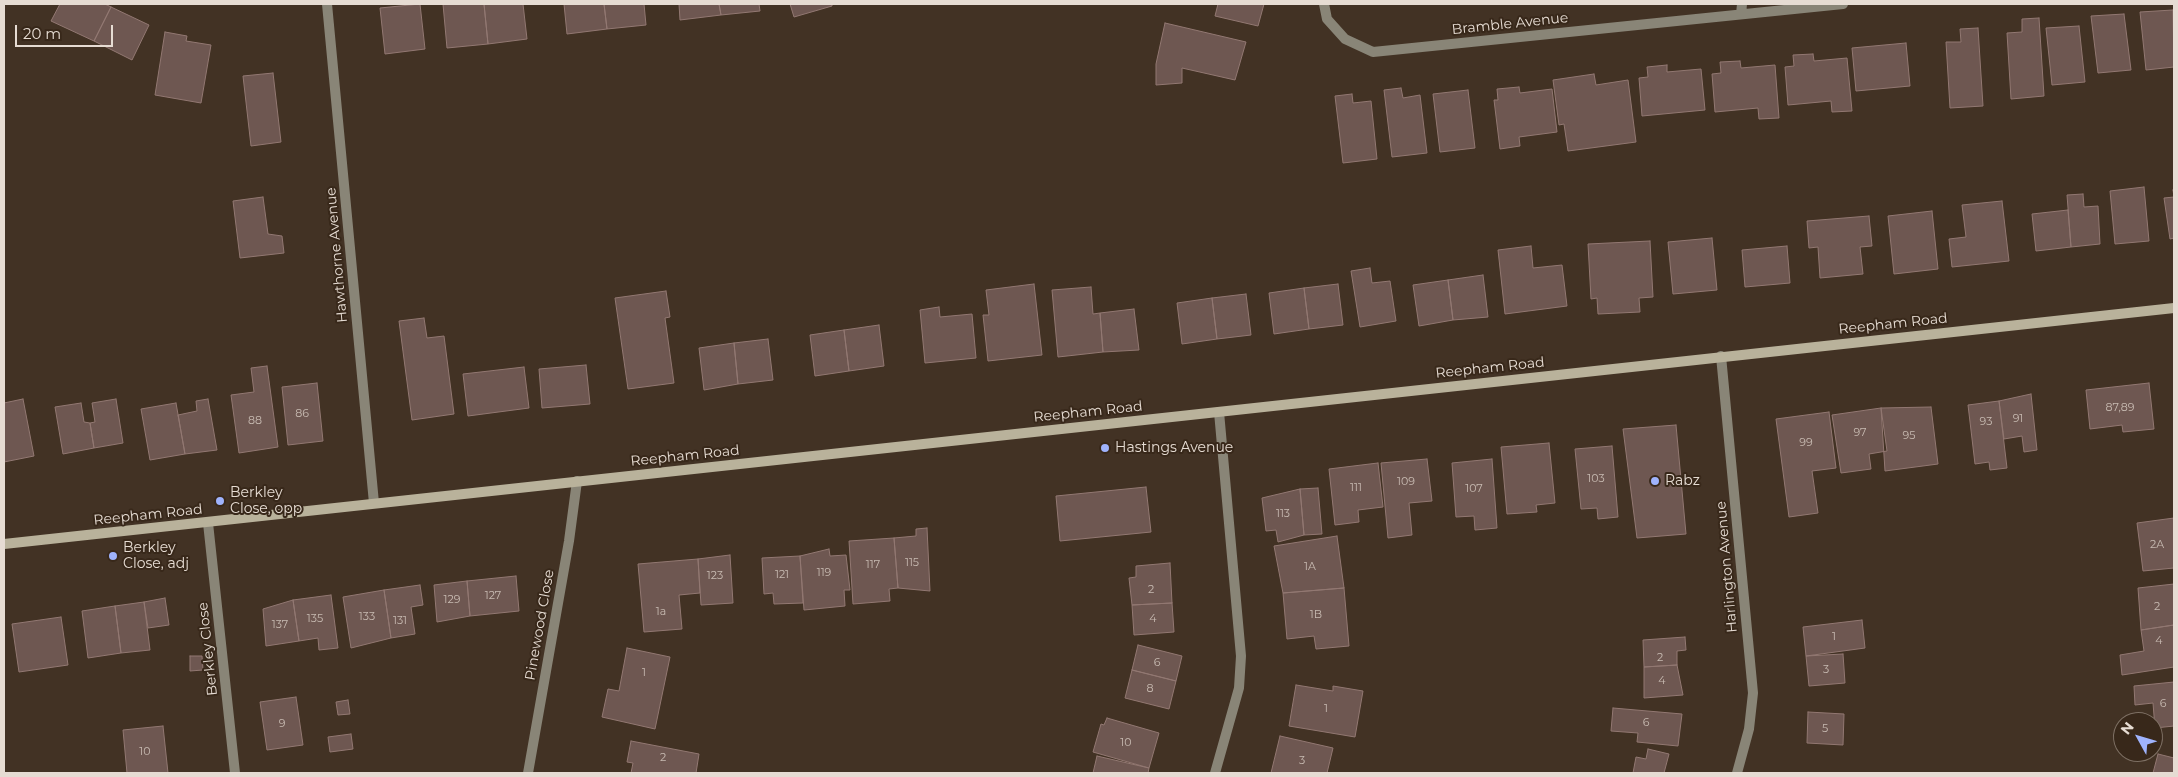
<!DOCTYPE html>
<style>
body{margin:0}
#map{position:relative;width:2178px;height:777px;overflow:hidden;background:#423224;font-family:Montserrat,sans-serif}
canvas{display:block}
.frame{position:absolute;inset:0;border:5px solid #e6dcd3;pointer-events:none}
.north{position:absolute;left:2113px;top:712px;width:50px;height:50px;box-sizing:border-box;background:#38281a;border:1px solid #7e7064;border-radius:50%;rotate:309deg;font-size:14px;font-weight:700;line-height:20px;text-align:center;color:#e6dcd3}
.north::after{content:'';display:block;margin:auto;width:18px;height:22px;background:#9fb3fd;clip-path:polygon(50% 0,100% 100%,50% 72%,0 100%)}
.scale{position:absolute;left:15px;top:25px;width:98px;height:22px;box-sizing:border-box;border:2px solid #e6dcd3;border-top:0;padding-left:6px;font-size:15px;line-height:18px;white-space:nowrap;color:#e6dcd3;-webkit-text-stroke:4px #38281a;paint-order:stroke}
</style>
<div id="map">
<canvas width="2178" height="777"></canvas>
<div class="frame"></div>
<div class="north">N</div>
<div class="scale">20 m</div>
</div>
<script>
const context = document.querySelector('canvas').getContext('2d');
context.lineJoin = 'round';
function paint(path, color) { context.fillStyle = color; context.fill(path, 'evenodd'); }
const shape = rows => new Path2D(rows.map(r => 'M' + r).join(''));
function trace(path, color, width, dash) { context.strokeStyle = color; context.lineWidth = width; context.lineCap = dash ? 'butt' : 'round'; context.setLineDash(dash || []); context.stroke(path); }
function drawText(font, color, halo, rows, align = 'center') {
  context.font = font + ' Montserrat,sans-serif'; context.lineWidth = 4; context.setLineDash([]); context.textBaseline = 'middle'; context.strokeStyle = halo; context.fillStyle = color; for (const [text, x, y, turn = 0] of rows) {
    context.save(); context.translate(x, y); context.rotate((+turn || 0) * Math.PI / 180); context.textAlign = isNaN(turn) ? turn : align; if (halo) context.strokeText(text, 0, 0); context.fillText(text, 0, 0); context.restore();
  }
}
const building = shape([
 [60,4,105,4,111,7,94,41,51,21,60,4],
 [420,4,425,49,385,54,380,8,420,4],
 [443,4,484,4,488,44,447,48,443,4],
 [484,4,523,4,527,39,488,44,484,4],
 [564,4,604,4,607,29,567,34,564,4],
 [604,4,644,4,646,25,607,29,604,4],
 [679,4,719,4,721,15,680,20,679,4],
 [719,4,759,4,760,11,721,15,719,4],
 [790,4,832,4,832,6,794,17,790,4],
 [1218,4,1264,4,1258,26,1215,16,1218,4],
 [111,7,149,25,132,60,94,41,111,7],
 [2173,10,2174,67,2146,70,2140,12,2173,10],
 [2124,14,2131,70,2098,73,2091,16,2124,14],
 [2039,18,2044,96,2011,99,2007,33,2022,32,2022,19,2039,18],
 [1165,23,1246,42,1235,80,1182,68,1182,83,1156,85,1156,64,1165,23],
 [2079,26,2085,82,2052,85,2046,28,2079,26],
 [1978,28,1983,106,1950,108,1946,42,1961,42,1960,29,1978,28],
 [165,32,187,36,186,41,211,45,201,103,155,95,165,32],
 [1906,43,1910,86,1856,91,1852,48,1906,43],
 [1813,54,1814,61,1847,58,1852,111,1832,112,1831,101,1788,105,1785,67,1794,66,1793,55,1813,54],
 [1740,61,1741,68,1775,65,1779,118,1759,119,1758,108,1715,112,1712,74,1721,73,1720,62,1740,61],
 [1667,65,1667,72,1701,69,1705,110,1642,116,1639,78,1648,77,1647,67,1667,65],
 [273,73,281,142,251,146,243,76,273,73],
 [1594,74,1596,85,1628,80,1636,142,1568,151,1564,124,1559,125,1553,80,1594,74],
 [1519,87,1520,93,1552,89,1557,132,1519,137,1520,146,1500,149,1494,100,1498,100,1497,89,1519,87],
 [1401,88,1403,98,1420,95,1427,153,1392,157,1384,90,1401,88],
 [1468,90,1475,148,1440,152,1433,94,1468,90],
 [1352,94,1353,103,1371,101,1377,159,1343,163,1335,96,1352,94],
 [2144,187,2149,241,2115,244,2110,191,2144,187],
 [2173,190,2174,190,2174,238,2170,239,2164,198,2174,197,2173,190],
 [2083,194,2084,207,2098,206,2100,244,2071,247,2067,195,2083,194],
 [263,197,268,234,282,236,284,253,240,258,233,201,263,197],
 [2002,201,2009,261,1952,267,1949,239,1966,237,1962,205,2002,201],
 [2068,210,2071,247,2036,251,2032,214,2068,210],
 [1932,211,1938,269,1894,274,1888,216,1932,211],
 [1869,216,1872,246,1860,247,1863,274,1820,278,1818,247,1809,248,1807,221,1869,216],
 [1712,238,1717,290,1673,294,1668,242,1712,238],
 [1650,241,1653,297,1639,298,1640,312,1598,314,1597,298,1591,299,1588,244,1650,241],
 [1531,246,1533,268,1562,265,1567,306,1505,314,1498,250,1531,246],
 [1787,246,1790,283,1745,287,1742,250,1787,246],
 [1370,268,1372,283,1390,281,1396,321,1360,327,1351,271,1370,268],
 [1483,275,1488,317,1453,320,1448,280,1483,275],
 [1448,280,1453,320,1419,326,1413,285,1448,280],
 [1034,284,1042,355,988,361,983,315,989,315,986,290,1034,284],
 [1338,284,1343,325,1309,329,1304,288,1338,284],
 [1091,287,1093,314,1100,313,1103,352,1058,357,1052,290,1091,287],
 [1304,288,1309,329,1274,334,1269,293,1304,288],
 [666,291,670,317,665,318,674,383,628,389,615,298,666,291],
 [1246,294,1251,335,1217,339,1212,298,1246,294],
 [1212,298,1217,339,1182,344,1177,303,1212,298],
 [939,307,940,317,972,314,976,358,925,363,920,310,939,307],
 [1134,309,1139,350,1103,352,1100,313,1134,309],
 [424,318,427,338,444,336,454,414,412,420,399,321,424,318],
 [879,325,884,366,849,371,844,330,879,325],
 [844,330,849,371,815,376,810,335,844,330],
 [768,339,773,380,738,384,734,343,768,339],
 [734,343,738,384,704,390,699,348,734,343],
 [586,365,590,404,542,408,539,369,586,365],
 [267,366,278,447,239,453,231,395,254,392,251,368,267,366],
 [524,367,529,408,468,416,463,374,524,367],
 [317,383,323,441,288,445,282,387,317,383],
 [2149,383,2154,429,2123,432,2122,425,2090,429,2086,390,2149,383],
 [2031,394,2037,450,2024,452,2022,436,2004,439,1999,401,2031,394],
 [23,399,34,456,4,462,4,403,23,399],
 [116,399,123,443,94,448,90,423,95,422,92,403,116,399],
 [208,399,217,450,185,454,178,415,197,411,196,401,208,399],
 [1999,401,2007,468,1990,470,1989,462,1975,464,1968,405,1999,401],
 [81,403,84,422,90,423,94,448,63,454,55,407,81,403],
 [176,403,185,454,150,460,141,409,176,403],
 [1931,407,1938,464,1885,471,1881,408,1931,407],
 [1881,408,1887,451,1869,454,1871,469,1841,473,1832,415,1881,408],
 [1829,412,1836,468,1812,471,1818,513,1789,517,1776,419,1829,412],
 [1676,425,1686,534,1637,538,1623,429,1676,425],
 [1549,443,1555,503,1536,505,1537,512,1507,514,1501,447,1549,443],
 [1612,446,1618,517,1598,519,1597,508,1581,509,1575,449,1612,446],
 [1427,459,1432,501,1409,503,1412,535,1388,538,1381,463,1427,459],
 [1492,459,1497,528,1475,530,1474,516,1456,517,1452,463,1492,459],
 [1378,463,1383,507,1358,510,1359,522,1335,525,1329,469,1378,463],
 [1146,487,1151,532,1060,541,1056,496,1146,487],
 [1318,488,1322,534,1304,535,1300,489,1318,488],
 [1300,489,1304,535,1278,542,1276,530,1266,531,1262,498,1300,489],
 [2174,518,2174,568,2143,571,2137,523,2174,518],
 [927,528,930,591,898,588,894,538,916,536,916,529,927,528],
 [1337,536,1344,588,1283,593,1274,546,1337,536],
 [894,538,898,588,889,589,890,601,853,604,849,541,894,538],
 [829,549,830,556,846,555,850,590,844,590,845,606,804,610,800,556,829,549],
 [730,555,733,603,701,605,698,559,730,555],
 [800,556,803,603,774,604,773,593,764,594,762,558,800,556],
 [698,559,700,593,679,595,682,629,644,632,638,564,698,559],
 [1170,563,1172,603,1132,605,1129,578,1136,577,1136,566,1170,563],
 [516,576,519,611,470,616,467,581,516,576],
 [467,581,470,616,437,622,434,585,467,581],
 [2174,584,2174,625,2141,630,2138,588,2174,584],
 [420,585,423,605,411,607,415,634,391,638,384,590,420,585],
 [1344,588,1349,646,1316,649,1314,636,1287,639,1283,593,1344,588],
 [384,590,391,638,351,648,343,597,384,590],
 [331,595,338,648,319,650,318,638,299,641,293,600,331,595],
 [165,598,169,625,148,628,144,602,165,598],
 [293,600,299,641,266,646,263,609,293,600],
 [144,602,150,650,121,653,115,606,144,602],
 [1172,603,1174,632,1134,635,1132,605,1172,603],
 [115,606,121,653,88,658,82,611,115,606],
 [61,617,68,665,19,672,12,624,61,617],
 [1862,620,1865,648,1806,656,1803,627,1862,620],
 [2174,625,2174,667,2122,675,2120,655,2144,651,2141,630,2174,625],
 [1685,637,1686,650,1677,651,1677,665,1644,667,1643,640,1685,637],
 [1138,645,1182,656,1176,681,1132,670,1138,645],
 [627,648,670,657,655,729,602,717,608,689,619,691,627,648],
 [1843,654,1845,683,1809,686,1806,656,1843,654],
 [190,656,202,656,203,670,190,671,190,656],
 [1677,665,1683,695,1644,698,1644,667,1677,665],
 [1132,670,1176,681,1169,709,1125,698,1132,670],
 [2174,682,2174,726,2155,728,2153,703,2135,705,2134,686,2174,682],
 [1296,685,1333,691,1333,686,1363,691,1355,737,1289,726,1296,685],
 [296,697,303,745,267,750,260,702,296,697],
 [348,700,350,714,338,715,336,702,348,700],
 [1613,708,1682,714,1678,746,1637,742,1638,733,1611,731,1613,708],
 [1808,712,1844,714,1843,745,1807,743,1808,712],
 [1107,718,1159,733,1149,768,1093,752,1101,724,1104,725,1107,718],
 [163,726,168,773,127,773,123,730,163,726],
 [351,734,353,749,330,752,328,737,351,734],
 [1280,736,1333,748,1327,773,1271,773,1280,736],
 [631,741,699,754,696,773,631,773,633,763,627,762,631,741],
 [1648,749,1669,754,1664,773,1633,773,1636,757,1646,759,1648,749],
 [2158,754,2174,758,2174,773,2153,773,2158,754],
 [1097,756,1149,768,1148,773,1093,773,1097,756]
]);
paint(building, '#6e5751');
trace(building, '#927872', 1);
trace(shape([
 [327,4,374,503],
 [1324,4,1327,19,1345,39,1373,52,1843,4],
 [1741,14,1742,4],
 [1721,356,1753,693,1749,729,1737,773],
 [208,523,235,773],
 [528,773,569,541,577,481],
 [1215,773,1239,688,1241,656,1219,412]
]), '#898577', 10);
trace(shape([
 [4,544,2174,308]
]), '#b9b29b', 10);
for (const [x, y, r, color] of [
 [1105,448,5,"#9fb3fd"],
 [1655,481,5,"#9fb3fd"],
 [220,501,5,"#9fb3fd"],
 [113,556,5,"#9fb3fd"]
]) { const dot = new Path2D(); dot.arc(x, y, r, 0, 2 * Math.PI); context.fillStyle = color; context.fill(dot); trace(dot, '#38281a', 2); }
drawText('11px', '#c8bbb2', null, [
 ["87,89",2120,408],
 ["86",302,414],
 ["91",2018,419],
 ["88",255,421],
 ["93",1986,422],
 ["97",1860,433],
 ["95",1909,436],
 ["99",1806,443],
 ["103",1596,479],
 ["109",1406,482],
 ["111",1356,488],
 ["107",1474,489],
 ["113",1283,514],
 ["2A",2157,545],
 ["115",912,563],
 ["117",873,565],
 ["1A",1310,567],
 ["119",824,573],
 ["121",782,575],
 ["123",715,576],
 ["2",1151,590],
 ["127",493,596],
 ["129",452,600],
 ["2",2157,607],
 ["1a",661,612],
 ["1B",1316,615],
 ["133",367,617],
 ["135",315,619],
 ["4",1153,619],
 ["131",400,621],
 ["137",280,625],
 ["1",1834,637],
 ["4",2159,641],
 ["2",1660,658],
 ["6",1157,663],
 ["3",1826,670],
 ["1",644,673],
 ["4",1662,681],
 ["8",1150,689],
 ["6",2163,704],
 ["1",1326,709],
 ["6",1646,723],
 ["9",282,724],
 ["5",1825,729],
 ["10",1126,743],
 ["10",145,752],
 ["2",663,758],
 ["3",1302,761]
]);
drawText('14px', '#e6dcd3', '#38281a', [
 ["Bramble Avenue",1510,24,-6],
 ["Hawthorne Avenue",337,255,-95],
 ["Reepham Road",1893,324,-6],
 ["Reepham Road",1490,368,-6],
 ["Reepham Road",1088,412,-6],
 ["Reepham Road",685,456,-6],
 ["Reepham Road",148,515,-6],
 ["Harlington Avenue",1727,567,-95],
 ["Pinewood Close",540,625,-80],
 ["Berkley Close",208,649,-96]
]);
drawText('14px', '#e6dcd3', '#38281a', [
 ["Hastings Avenue",1115,448],
 ["Rabz",1665,481],
 ["Berkley",230,493],
 ["Close, opp",230,509],
 ["Berkley",123,548],
 ["Close, adj",123,564]
], 'left');
</script>
